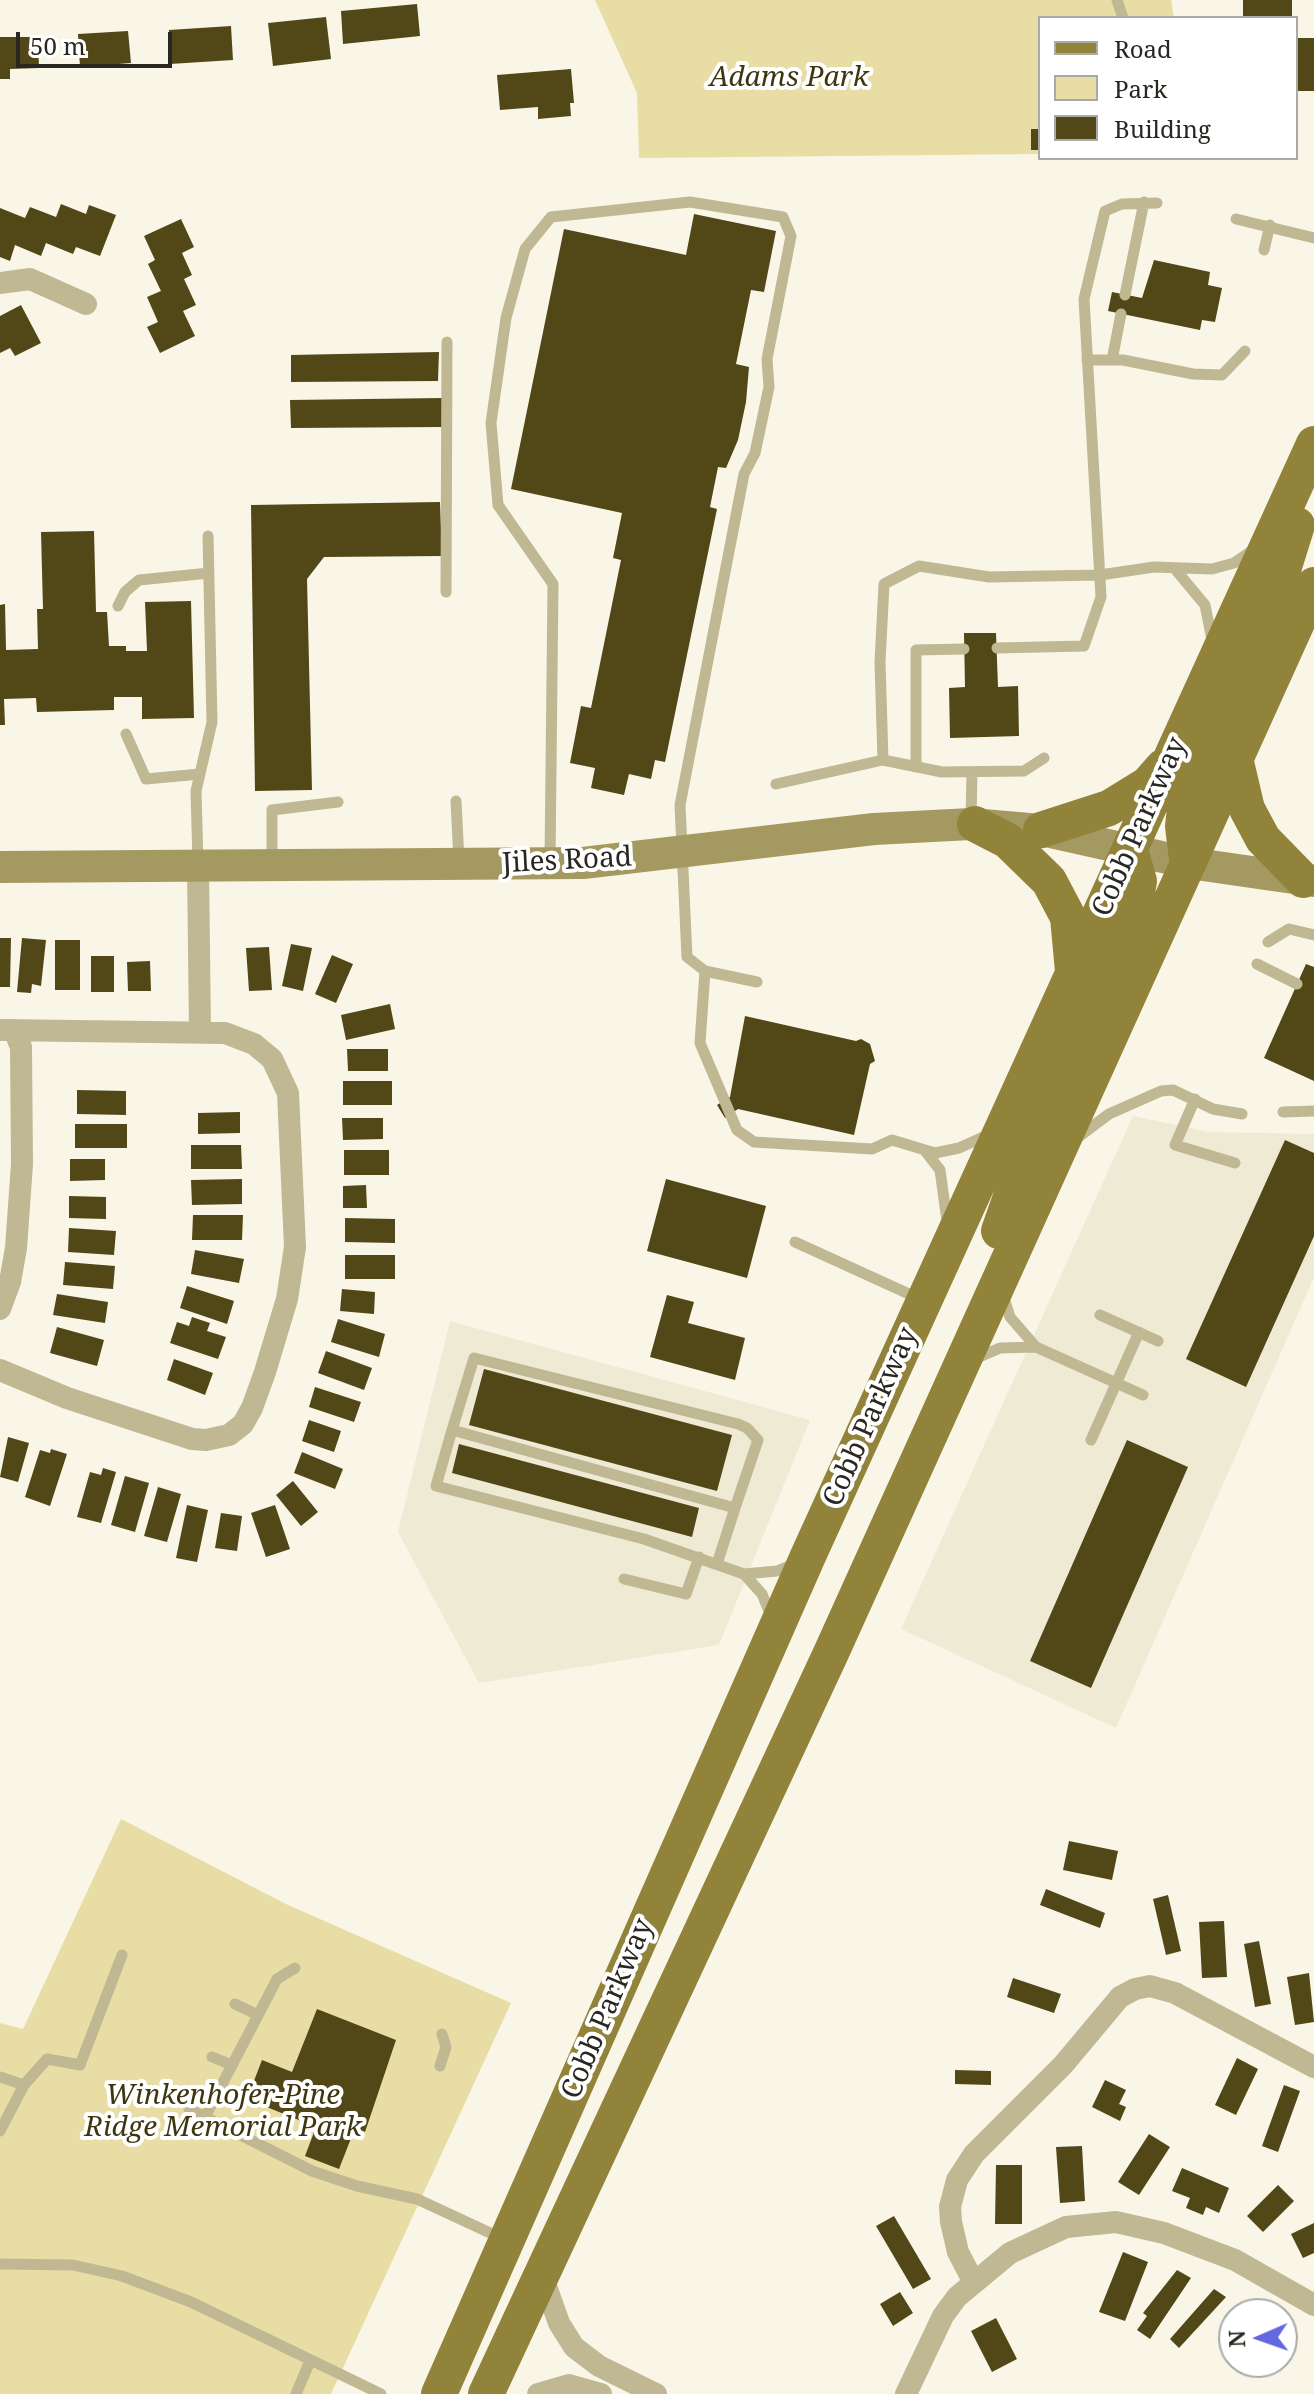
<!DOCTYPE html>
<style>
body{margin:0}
#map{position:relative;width:1314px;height:2394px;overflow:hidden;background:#f9f6e7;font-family:"Noto Serif",serif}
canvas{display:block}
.legend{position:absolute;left:1038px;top:16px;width:260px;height:144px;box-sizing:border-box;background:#fff;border:2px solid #a9a9a6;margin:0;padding:10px 14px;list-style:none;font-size:24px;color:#282721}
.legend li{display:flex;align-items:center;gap:16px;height:40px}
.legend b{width:40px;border:2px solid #a9a9a6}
.north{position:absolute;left:1218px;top:2298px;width:80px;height:80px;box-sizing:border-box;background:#fff;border:2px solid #a9a9a6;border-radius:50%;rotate:268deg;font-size:22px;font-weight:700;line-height:32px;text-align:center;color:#282721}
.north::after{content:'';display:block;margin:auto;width:28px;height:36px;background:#6367e0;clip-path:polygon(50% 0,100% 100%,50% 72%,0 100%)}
.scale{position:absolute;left:16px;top:32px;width:156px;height:36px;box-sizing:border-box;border:4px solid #282721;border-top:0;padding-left:10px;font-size:24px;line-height:28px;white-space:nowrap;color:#282721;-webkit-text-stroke:6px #fff;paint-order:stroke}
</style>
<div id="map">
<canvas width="1314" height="2394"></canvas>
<ul class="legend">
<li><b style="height:10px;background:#92833a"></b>Road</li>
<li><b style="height:22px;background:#e8dda5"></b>Park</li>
<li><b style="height:22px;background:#514717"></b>Building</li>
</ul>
<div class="north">N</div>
<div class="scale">50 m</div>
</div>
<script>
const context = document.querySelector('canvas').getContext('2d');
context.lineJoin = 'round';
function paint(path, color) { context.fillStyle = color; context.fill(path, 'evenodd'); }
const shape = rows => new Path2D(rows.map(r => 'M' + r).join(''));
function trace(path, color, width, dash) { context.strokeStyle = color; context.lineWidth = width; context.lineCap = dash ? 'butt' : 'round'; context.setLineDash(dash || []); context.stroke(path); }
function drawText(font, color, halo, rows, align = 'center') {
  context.font = font + ' "Noto Serif",serif'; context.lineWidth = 8; context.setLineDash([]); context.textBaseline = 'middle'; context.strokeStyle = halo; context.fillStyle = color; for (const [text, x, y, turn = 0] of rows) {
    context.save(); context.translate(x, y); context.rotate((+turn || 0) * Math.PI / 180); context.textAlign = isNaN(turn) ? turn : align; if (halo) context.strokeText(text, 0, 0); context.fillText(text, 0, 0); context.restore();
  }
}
paint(shape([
 [1133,1116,1209,1132,1314,1134,1314,1277,1116,1728,901,1629],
 [450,1321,810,1420,719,1645,479,1683,398,1532]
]), '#eeead4');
paint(shape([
 [595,0,1171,0,1174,18,1040,18,1040,154,639,158,637,93],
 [121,1819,288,1905,511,2003,331,2394,0,2394,0,2023,23,2029]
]), '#e8dda5');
paint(shape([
 [1243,0,1292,0,1292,18,1243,18],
 [417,4,420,36,343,44,341,11],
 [326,17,331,59,273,66,268,23],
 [231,26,233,60,170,64,169,30],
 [128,31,131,63,80,67,78,34],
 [0,37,38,37,39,68,10,69,10,79,0,79],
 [1296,38,1314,38,1314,91,1296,91],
 [571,69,574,103,570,103,571,116,538,119,538,107,500,110,497,75],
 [1031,129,1040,129,1040,150,1031,150],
 [61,204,86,214,89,205,116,215,100,256,76,247,73,254,46,243,41,256,15,245,10,261,0,257,0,208,25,218,30,207,56,217],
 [694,214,776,231,764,292,751,290,736,364,749,367,746,402,738,440,726,468,718,467,710,507,717,509,665,762,655,760,651,779,629,774,624,795,591,788,595,768,570,763,581,706,591,708,621,560,613,558,622,513,511,489,564,229,686,255],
 [181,219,194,247,182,253,192,275,184,279,196,305,183,311,195,336,160,353,147,327,158,322,147,297,161,291,148,264,155,260,144,236],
 [1154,260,1210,272,1208,285,1222,288,1215,322,1202,320,1200,330,1108,311,1112,292,1142,298],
 [21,305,41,343,15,356,10,348,0,353,0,316],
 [439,352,438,381,291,382,291,355],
 [443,398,442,427,291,428,290,400],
 [440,502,442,556,324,557,307,579,312,790,255,791,251,505],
 [94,531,96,612,107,612,109,646,126,646,126,651,147,651,145,602,191,601,194,718,142,719,142,697,114,697,114,710,37,712,36,698,4,699,5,725,0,725,0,605,5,604,6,650,38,649,37,609,43,609,41,532],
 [964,633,996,633,998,687,1018,686,1019,736,950,738,949,688,965,687],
 [0,938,11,938,10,987,0,987],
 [22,938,46,940,41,986,32,984,31,993,17,992],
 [55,940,80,940,80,990,55,990],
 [291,944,312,948,303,991,282,986],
 [269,947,272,990,249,991,246,948],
 [332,955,353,964,336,1003,315,994],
 [91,956,114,956,114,992,91,992],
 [150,961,151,991,128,991,127,962],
 [1306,964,1314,967,1314,1081,1264,1058],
 [390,1004,395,1029,346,1040,341,1015],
 [745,1016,856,1041,861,1039,870,1044,875,1061,870,1064,854,1135,738,1109,725,1118,717,1105,730,1097],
 [347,1049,388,1049,388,1071,348,1071],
 [343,1081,392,1081,392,1105,343,1105],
 [77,1090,126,1091,126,1115,77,1114],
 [240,1112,240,1133,198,1134,198,1113],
 [342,1118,383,1118,383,1139,343,1140],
 [75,1124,127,1124,127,1148,75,1148],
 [1285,1140,1314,1153,1314,1236,1246,1387,1186,1359],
 [191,1145,241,1145,242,1169,191,1169],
 [344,1150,389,1150,389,1175,344,1175],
 [70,1159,105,1159,105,1180,70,1181],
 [242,1179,242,1204,192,1205,191,1180],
 [666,1179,766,1206,747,1278,647,1251],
 [366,1185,367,1208,343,1208,343,1186],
 [69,1196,106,1197,106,1219,69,1218],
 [193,1215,243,1215,242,1240,192,1240],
 [345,1218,395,1219,395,1243,345,1242],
 [69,1228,116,1231,114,1255,68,1252],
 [195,1250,244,1259,239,1283,191,1274],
 [345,1255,395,1255,395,1279,345,1279],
 [65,1262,115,1266,113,1289,63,1285],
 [187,1286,234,1301,227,1324,180,1308],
 [342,1289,375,1292,374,1314,340,1311],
 [57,1294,108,1302,105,1323,53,1315],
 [667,1295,694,1302,688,1323,745,1338,735,1380,650,1357],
 [192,1317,210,1323,207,1331,226,1337,218,1359,170,1343,177,1322,189,1326],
 [338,1319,385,1334,379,1357,331,1342],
 [57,1327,104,1340,97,1366,50,1353],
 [326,1351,372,1368,364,1390,318,1373],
 [174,1359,213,1373,205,1395,167,1380],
 [484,1369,732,1435,717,1491,469,1425],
 [315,1387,361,1402,354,1422,309,1407],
 [309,1420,341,1431,334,1452,302,1441],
 [8,1437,29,1443,18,1482,0,1477],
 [1127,1440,1188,1467,1091,1688,1030,1661],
 [459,1444,699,1508,692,1537,452,1473],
 [51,1449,67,1454,50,1506,25,1497,40,1450,50,1453],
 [302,1452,343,1469,335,1489,294,1473],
 [103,1468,116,1472,101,1523,77,1517,90,1472,101,1475],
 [125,1476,149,1483,135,1532,111,1525],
 [293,1481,318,1512,301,1526,276,1495],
 [158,1487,181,1494,167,1542,144,1536],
 [187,1505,208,1510,197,1562,176,1558],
 [275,1505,290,1549,266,1557,251,1513],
 [221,1513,242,1516,237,1551,215,1548],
 [1069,1841,1118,1851,1112,1880,1063,1870],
 [1046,1889,1105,1913,1100,1928,1040,1905],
 [1168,1895,1181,1951,1166,1955,1153,1899],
 [1224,1921,1227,1977,1202,1978,1199,1922],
 [1259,1941,1271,2004,1255,2007,1244,1944],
 [1309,1973,1314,2022,1295,2025,1287,1977],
 [1013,1978,1061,1994,1054,2013,1007,1997],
 [317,2009,396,2040,365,2132,355,2128,339,2169,305,2156,316,2127,247,2099,262,2060,292,2072],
 [1237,2058,1258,2069,1236,2115,1215,2105],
 [955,2070,991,2071,991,2085,955,2084],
 [1105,2080,1126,2090,1119,2104,1126,2107,1120,2121,1092,2107],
 [1284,2085,1300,2091,1278,2152,1262,2146],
 [1149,2134,1170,2147,1139,2195,1118,2182],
 [1082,2146,1085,2201,1060,2203,1056,2147],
 [996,2165,1022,2165,1022,2224,995,2224],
 [1182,2168,1229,2188,1219,2213,1206,2207,1203,2215,1186,2208,1190,2198,1172,2191],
 [1278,2185,1294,2201,1263,2232,1247,2216],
 [894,2216,931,2279,913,2289,876,2226],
 [1314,2223,1314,2253,1303,2258,1291,2234],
 [1123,2252,1148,2262,1125,2321,1099,2312],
 [1177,2270,1191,2278,1150,2339,1137,2330,1147,2316,1143,2313],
 [1214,2289,1226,2297,1179,2348,1170,2339],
 [900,2292,913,2313,893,2326,880,2304],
 [996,2318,1017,2359,992,2372,971,2331],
 [1287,2324,1295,2334,1282,2344,1282,2328],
 [1237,2362,1258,2362,1241,2374,1235,2364]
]), '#514717');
trace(shape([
 [1117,0,1123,18],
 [1236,219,1314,238],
 [1264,250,1270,225],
 [1125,295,1144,202],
 [1087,360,1123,360,1193,374,1222,375,1245,351],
 [1112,360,1121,314],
 [1175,569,1205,605,1212,640],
 [446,592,447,342],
 [118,606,125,592,139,580,209,573],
 [997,648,1084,646,1101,597,1084,299,1105,211,1122,204,1157,203],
 [126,734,146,779,200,774],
 [883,760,880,662,884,584,919,566,989,577,1100,575,1154,567,1212,569,1234,563,1253,550],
 [916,767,916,650,964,649],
 [776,784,883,760,942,772,1024,771,1044,758],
 [456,801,459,861],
 [971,819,972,772],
 [550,861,553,584,498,505,491,423,506,318,525,249,551,217,690,202,783,217,791,236,767,359,769,387,755,453,744,474,680,805,687,957,705,971,757,982],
 [198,863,196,791,212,722,208,536],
 [272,863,272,810,338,802],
 [1268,942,1289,929,1314,935],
 [1257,964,1297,984],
 [705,971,700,1043,737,1130,754,1142,872,1149,892,1140,935,1153,959,1148,990,1134],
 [1195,1099,1175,1145,1235,1163],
 [1283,1112,1314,1111],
 [1077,1138,1109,1114,1161,1091,1173,1090,1213,1109,1242,1114],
 [926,1152,940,1170,947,1221],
 [795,1242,920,1299],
 [1003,1295,1010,1317,1036,1347],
 [1100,1315,1158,1341],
 [977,1358,1000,1348,1036,1347,1143,1395],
 [452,1430,474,1358,738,1424,747,1428,758,1440,735,1508],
 [1091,1440,1139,1332],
 [717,1564,735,1508,452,1430,436,1486,644,1539,744,1574,777,1571,794,1564],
 [744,1574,762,1594,771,1616],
 [624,1579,686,1594,699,1557],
 [235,2004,258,2015],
 [212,2057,232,2065],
 [440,2066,446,2047,442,2034],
 [0,2077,24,2085],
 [189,2109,312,2171,357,2186,417,2199,501,2238],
 [205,2117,277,1979,295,1968],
 [0,2131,24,2085,47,2059,80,2065,122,1955],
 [0,2264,73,2265,122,2276,191,2302,381,2394],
 [296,2394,310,2361]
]), '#bfb893', 11);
trace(shape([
 [0,283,30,279,86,304],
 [198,867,200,1032],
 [0,1030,225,1033,254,1044,272,1059,288,1093,295,1247,287,1299,265,1372,252,1408,243,1424,229,1435,206,1440,192,1439,67,1398,0,1370],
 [0,1309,10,1282,16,1248,22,1164,21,1047,14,1030],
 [542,2275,559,2323,574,2347,599,2366,656,2394],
 [973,2281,958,2252,951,2222,950,2207,957,2180,974,2154,1063,2065,1120,1997,1135,1989,1150,1986,1175,1993,1314,2067],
 [538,2394,569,2385,601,2394],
 [906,2394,943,2316,957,2297,1010,2253,1066,2227,1116,2222,1164,2233,1235,2260,1314,2305]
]), '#bfb893', 22);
trace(shape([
 [0,867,583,863,874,829,971,824,1041,830,1189,863,1314,881]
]), '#a59962', 32);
trace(shape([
 [1235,758,1247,809,1263,839,1303,880],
 [975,824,1008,841,1049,881,1068,917,1073,971],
 [1041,830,1109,808,1148,784,1163,767],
 [1187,859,1183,826,1186,800,1266,624,1297,525],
 [999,1231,1038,1120,1135,904,1139,881,1130,850],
 [439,2394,808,1556,1314,444],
 [486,2394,831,1653,1314,585]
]), '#92833a', 36);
drawText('italic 28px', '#3e360f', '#fff', [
 ["Adams Park",789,78],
 ["Winkenhofer-Pine",223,2096],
 ["Ridge Memorial Park",223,2128]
]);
drawText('28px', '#282721', '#fff', [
 ["Cobb Parkway",1140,827,-66],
 ["Jiles Road",567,861,-3],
 ["Cobb Parkway",871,1417,-66],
 ["Cobb Parkway",608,2009,-67]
]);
</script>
